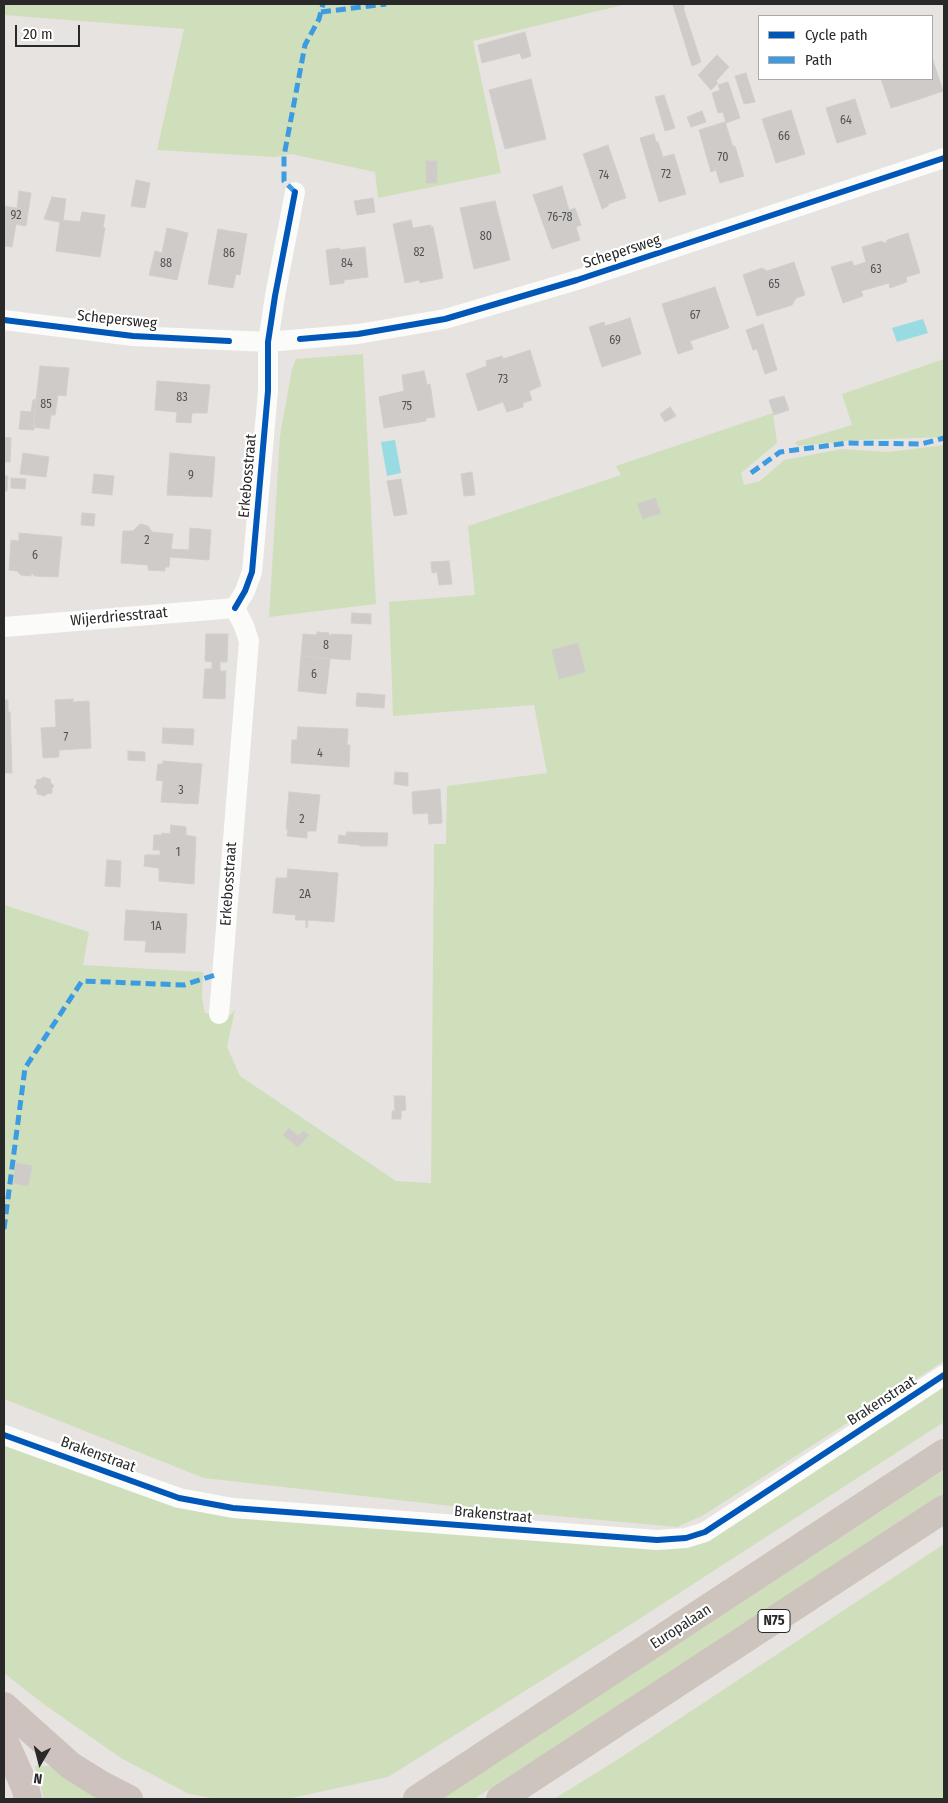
<!DOCTYPE html>
<style>
body{margin:0}
#map{position:relative;width:948px;height:1803px;overflow:hidden;background:#e6e3e0;font-family:"Fira Sans Condensed",sans-serif}
canvas{display:block}
.frame{position:absolute;inset:0;border:5px solid #292929;pointer-events:none}
.legend{position:absolute;left:758px;top:15px;width:175px;height:65px;box-sizing:border-box;background:#fff;border:1px solid #a9a9a9;margin:0;padding:6px 9px;list-style:none;font-size:15px;color:#292929}
.legend li{display:flex;align-items:center;gap:10px;height:25px}
.legend b{width:25px;border:1px solid #a9a9a9}
.north{position:absolute;left:15px;top:1738px;width:50px;height:50px;-webkit-text-stroke:4px #fff;paint-order:stroke;rotate:188deg;font-size:14px;font-weight:700;line-height:20px;text-align:center;color:#292929}
.north::after{content:'';display:block;margin:auto;width:18px;height:22px;background:#292929;clip-path:polygon(50% 0,100% 100%,50% 72%,0 100%)}
.scale{position:absolute;left:15px;top:25px;width:65px;height:22px;box-sizing:border-box;border:2px solid #292929;border-top:0;padding-left:6px;font-size:15px;line-height:18px;white-space:nowrap;color:#292929;-webkit-text-stroke:4px #fff;paint-order:stroke}
</style>
<div id="map">
<canvas width="948" height="1803"></canvas>
<div class="frame"></div>
<ul class="legend">
<li><b style="height:6px;background:#0057b8"></b>Cycle path</li>
<li><b style="height:6px;background:#3d9ce1"></b>Path</li>
</ul>
<div class="north">N</div>
<div class="scale">20 m</div>
</div>
<script>
const context = document.querySelector('canvas').getContext('2d');
context.lineJoin = 'round';
function paint(path, color) { context.fillStyle = color; context.fill(path, 'evenodd'); }
const shape = rows => new Path2D(rows.map(r => 'M' + r).join(''));
function trace(path, color, width, dash) { context.strokeStyle = color; context.lineWidth = width; context.lineCap = dash ? 'butt' : 'round'; context.setLineDash(dash || []); context.stroke(path); }
function drawText(font, color, halo, rows, align = 'center') {
  context.font = font + ' "Fira Sans Condensed",sans-serif'; context.lineWidth = 4.5; context.setLineDash([]); context.textBaseline = 'middle'; context.strokeStyle = halo; context.fillStyle = color; for (const [text, x, y, turn = 0] of rows) {
    context.save(); context.translate(x, y); context.rotate((+turn || 0) * Math.PI / 180); context.textAlign = isNaN(turn) ? turn : align; if (halo) context.strokeText(text, 0, 0); context.fillText(text, 0, 0); context.restore();
  }
}
paint(shape([
 [4,4,627,4,473,41,501,173,378,198,375,172,291,154,275,157,157,150,184,29,4,15],
 [363,354,376,604,269,617,280,436,292,369,296,359],
 [944,359,944,437,856,440,798,446,795,442,852,425,842,394],
 [773,413,777,443,741,473,744,485,760,481,784,460,843,449,888,452,944,445,944,1361,702,1516,677,1527,469,1508,204,1478,4,1399,4,905,89,932,83,965,203,972,202,998,205,1013,230,1015,235,1010,227,1047,240,1076,396,1181,431,1183,434,844,446,844,447,786,547,773,534,705,393,716,389,602,475,595,468,526,621,475,616,466],
 [944,1386,944,1422,622,1630,388,1777,287,1799,218,1799,189,1794,121,1758,45,1705,4,1673,4,1444,186,1509,674,1549,691,1545],
 [944,1470,944,1495,928,1506,474,1799,441,1799],
 [944,1544,944,1799,554,1799,620,1758],
 [35,1766,51,1766,107,1799,44,1799]
]), '#cfdfbb');
paint(shape([
 [923,319,928,333,897,342,892,328],
 [395,440,401,473,387,476,381,442]
]), '#99dbe3');
const building = shape([
 [678,4,684,4,684,10,701,62,692,66,673,5,678,4],
 [525,32,531,56,522,59,520,53,482,63,478,45,525,32],
 [717,55,729,67,716,81,718,83,711,90,698,75,717,55],
 [932,57,943,91,917,100,910,79,932,79,932,57],
 [746,73,755,102,744,104,735,76,746,73],
 [531,79,546,139,505,149,489,90,531,79],
 [881,79,910,79,917,100,891,108,881,79],
 [728,82,740,118,726,123,723,112,718,113,712,93,720,90,718,85,728,82],
 [664,95,675,128,665,131,655,97,664,95],
 [855,99,866,134,837,143,826,108,855,99],
 [791,110,805,154,776,163,762,119,791,110],
 [702,111,706,122,691,127,687,117,702,111],
 [725,122,733,147,735,146,744,176,720,183,716,170,711,172,699,130,725,122],
 [654,134,656,142,658,142,663,157,674,154,686,194,659,202,640,138,654,134],
 [608,145,626,198,608,204,608,206,602,209,583,154,608,145],
 [426,161,437,161,437,183,426,183,426,161],
 [136,180,150,183,145,208,131,206,136,180],
 [562,186,569,210,575,208,581,225,576,227,580,240,552,249,533,195,562,186],
 [19,191,31,193,26,226,16,224,12,247,4,246,4,206,17,208,19,191],
 [52,197,66,199,63,220,80,222,82,212,105,215,103,227,105,228,100,257,56,251,60,222,44,219,52,197],
 [373,198,375,212,357,215,354,201,373,198],
 [495,201,510,260,474,269,460,208,495,201],
 [411,220,413,228,431,225,431,228,433,227,443,278,420,283,419,280,405,283,393,224,411,220],
 [167,228,188,233,177,280,149,275,155,251,162,253,167,228],
 [218,229,247,234,240,275,236,274,233,288,208,284,218,229],
 [908,233,920,273,906,277,907,282,890,288,889,283,861,291,863,296,843,303,831,267,852,261,854,266,866,262,862,247,882,241,883,243,887,242,887,240,908,233],
 [365,247,368,277,344,280,344,283,330,285,326,250,339,248,340,250,365,247],
 [794,262,805,295,796,298,792,305,757,316,743,275,762,268,767,271,794,262],
 [715,287,729,328,690,341,693,349,678,354,662,304,715,287],
 [630,318,641,354,602,367,589,327,604,322,605,326,630,318],
 [763,324,777,370,765,374,757,349,753,350,746,330,763,324],
 [530,350,541,386,529,391,532,400,523,403,523,407,507,412,503,402,478,411,466,374,487,366,486,361,502,356,503,359,530,350],
 [40,366,69,368,66,396,58,395,55,415,51,415,49,429,33,427,40,366],
 [424,371,427,385,430,384,435,417,426,418,426,421,384,428,379,397,404,391,402,375,424,371],
 [157,381,210,385,207,413,192,413,191,423,176,422,177,412,155,410,157,381],
 [784,396,789,410,774,415,769,400,784,396],
 [36,399,34,430,19,429,21,411,31,412,33,400,36,399],
 [670,407,676,416,665,422,660,414,670,407],
 [4,437,11,438,10,462,4,462,4,437],
 [23,453,49,457,46,477,20,474,23,453],
 [170,453,215,457,212,497,167,495,170,453],
 [472,472,475,495,464,496,461,474,472,472],
 [94,474,114,476,112,495,92,493,94,474],
 [4,476,8,476,7,491,4,491,4,476],
 [11,478,26,479,25,489,11,488,11,478],
 [401,479,407,514,394,516,387,481,401,479],
 [655,498,661,513,643,519,637,504,655,498],
 [82,513,95,514,94,526,81,525,82,513],
 [140,524,148,526,152,532,173,534,171,549,189,550,190,528,211,530,209,560,170,557,169,567,165,567,165,571,148,570,148,565,121,563,123,531,133,531,140,524],
 [19,533,62,537,58,577,34,576,34,574,31,574,31,576,21,575,17,571,9,570,11,540,19,541,19,533],
 [449,561,452,584,439,585,437,572,432,573,431,562,449,561],
 [352,613,371,614,371,624,351,623,352,613],
 [317,632,329,633,329,635,333,636,331,634,352,635,350,660,301,656,303,634,317,635,317,632],
 [206,634,228,634,227,662,220,662,220,671,226,671,225,699,203,698,205,669,212,669,212,662,205,661,206,634],
 [578,643,585,672,559,679,552,650,578,643],
 [301,656,330,659,326,694,298,691,301,656],
 [357,693,385,695,384,708,356,706,357,693],
 [73,699,73,702,89,701,91,748,59,750,59,757,43,758,41,728,56,727,55,700,73,699],
 [4,700,8,700,8,712,10,712,12,773,4,773,4,700],
 [298,727,348,729,347,745,350,745,349,767,291,763,292,740,297,740,298,727],
 [163,728,194,729,193,745,162,743,163,728],
 [128,751,145,752,145,761,128,760,128,751],
 [163,761,202,764,198,804,161,802,163,781,156,780,158,764,163,764,163,761],
 [395,772,408,773,408,786,394,784,395,772],
 [43,777,50,779,51,783,54,786,52,788,52,793,47,794,45,796,37,794,37,790,34,787,37,783,36,780,41,779,43,777],
 [440,789,442,823,429,824,428,813,413,814,412,792,440,789],
 [289,792,320,795,316,831,307,831,307,838,287,836,288,829,286,829,289,792],
 [171,825,186,827,186,835,196,837,194,884,159,881,159,868,144,866,145,855,160,855,160,850,153,850,154,835,161,835,162,833,170,834,171,825],
 [347,832,388,833,387,846,360,846,359,845,338,843,339,835,346,836,347,832],
 [107,860,121,861,120,887,105,886,107,860],
 [288,869,338,873,334,922,308,920,307,928,306,928,306,920,295,920,296,915,273,913,276,878,287,878,288,869],
 [126,910,187,914,185,953,145,952,146,941,124,940,126,910],
 [394,1096,405,1096,406,1110,401,1111,401,1119,392,1119,392,1111,395,1111,394,1096],
 [289,1128,298,1136,303,1131,309,1135,298,1147,283,1135,289,1128],
 [16,1163,32,1166,28,1186,13,1183,16,1163]
]);
paint(building, '#cecbc9');
trace(building, '#d1cfcc', 1);
trace(shape([
 [4,320,133,336,268,342,358,334,445,319,577,280,944,158],
 [235,608,245,591,252,572,268,391,268,342,275,296,295,192],
 [4,627,235,608],
 [219,1014,249,641,244,626,235,608],
 [4,1435,179,1498,233,1508,657,1540,686,1538,705,1532,944,1375]
]), '#fbfbfa', 20);
trace(shape([
 [417,1799,944,1453],
 [500,1799,944,1509]
]), '#ccc4bd', 28);
trace(shape([
 [4,1706,71,1766,100,1784,129,1799],
 [4,1740,25,1787,28,1799]
]), '#cdc2be', 28);
trace(shape([
 [321,12,386,4],
 [295,192,284,181,284,156,305,45,319,19,323,4],
 [751,473,780,452,848,443,921,444,944,438],
 [4,1229,25,1068,82,981,184,985,215,975]
]), '#3d9ce1', 5, [10, 5]);
trace(shape([
 [4,320,133,336,229,341],
 [300,339,358,334,445,319,577,280,944,158],
 [235,608,245,591,252,572,268,391,268,342,275,296,295,192],
 [4,1435,179,1498,233,1508,657,1540,686,1538,705,1532,944,1375]
]), '#0057b8', 6);
drawText('12px', '#535252', null, [
 ["64",846,121],
 ["66",784,137],
 ["70",723,158],
 ["72",666,175],
 ["74",604,176],
 ["92",16,216],
 ["76-78",560,218],
 ["80",486,237],
 ["82",419,253],
 ["86",229,254],
 ["88",166,264],
 ["84",347,264],
 ["63",876,270],
 ["65",774,285],
 ["67",695,316],
 ["69",615,341],
 ["73",503,380],
 ["83",182,398],
 ["85",46,405],
 ["75",407,407],
 ["9",191,476],
 ["2",147,541],
 ["6",35,556],
 ["8",326,646],
 ["6",314,675],
 ["7",66,738],
 ["4",320,754],
 ["3",181,791],
 ["2",302,820],
 ["1",178,853],
 ["2A",305,895],
 ["1A",156,927]
]);
for (const [x, y, w] of [
 [774,1621,32]
]) { const box = new Path2D(); box.roundRect(x - w / 2, y - 11.5, w, 23, 4); context.fillStyle = '#fff'; context.fill(box); trace(box, '#292929', 1); }
drawText('bold 14px', '#292929', null, [
 ["N75",774,1621]
]);
drawText('15px', '#292929', '#fff', [
 ["Schepersweg",622,252,-18],
 ["Schepersweg",117,320,6],
 ["Erkebosstraat",248,476,-85],
 ["Wijerdriesstraat",119,617,-5],
 ["Erkebosstraat",229,884,-86],
 ["Brakenstraat",882,1401,-33],
 ["Brakenstraat",98,1455,20],
 ["Brakenstraat",493,1515,5],
 ["Europalaan",681,1627,-33]
]);
</script>
